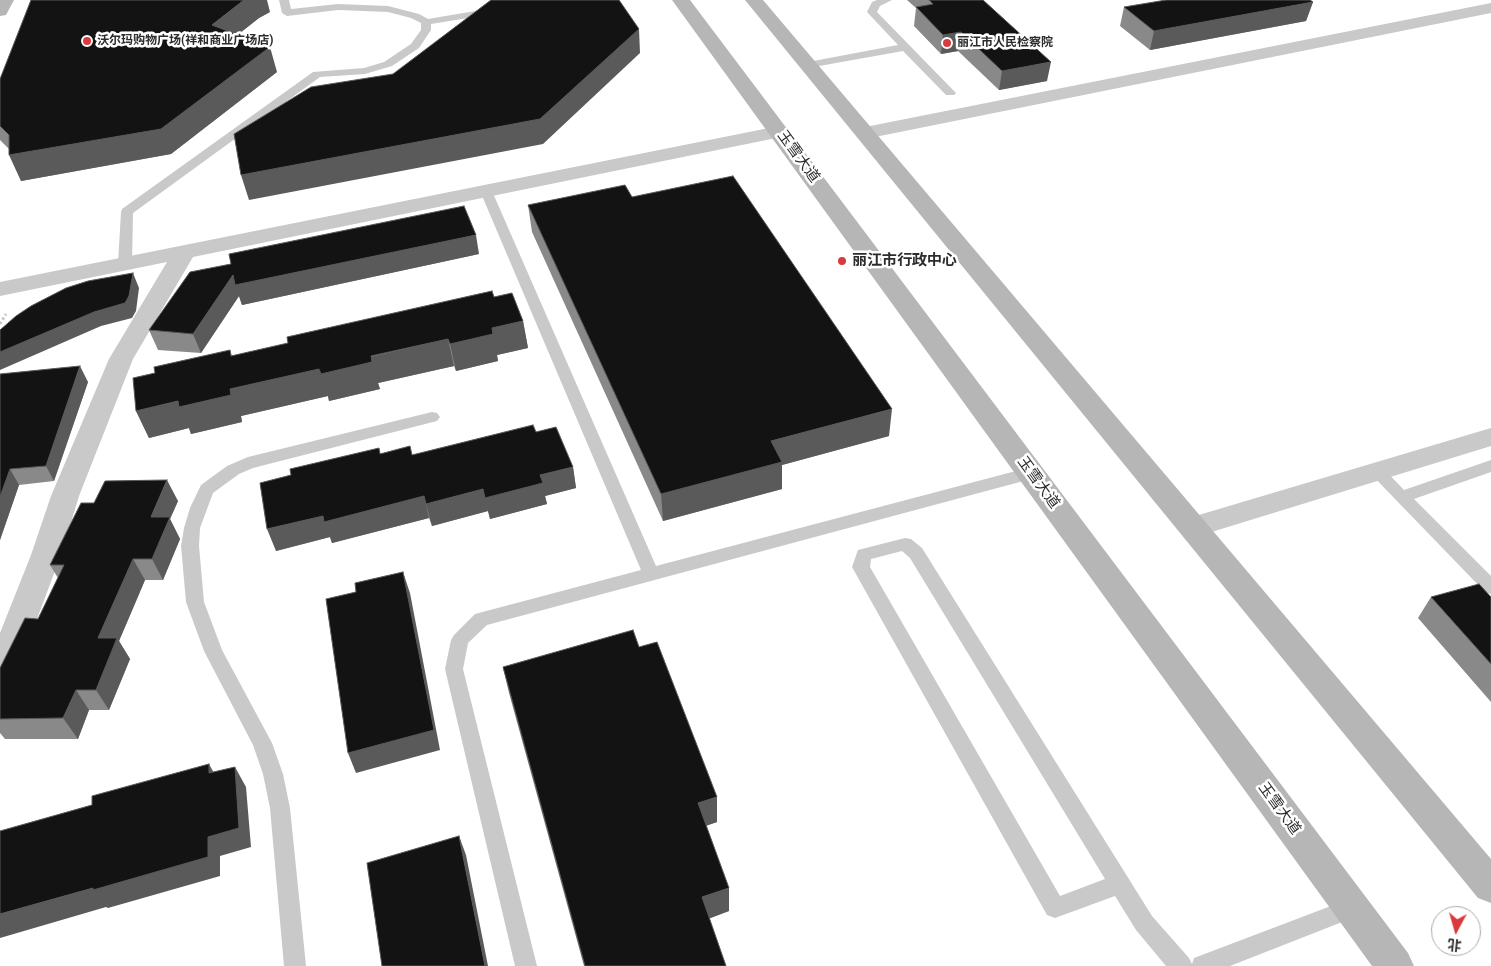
<!DOCTYPE html>
<meta charset="utf-8">
<style>
body{margin:0}
#map{position:relative;width:1491px;height:966px;overflow:hidden;background:#fff;font-family:Roboto,"Noto Sans SC",sans-serif}
canvas{display:block}
.north{position:absolute;left:1431px;top:906px;width:50px;height:50px;box-sizing:border-box;background:#fff;border:1px solid #ababab;border-radius:50%;rotate:186deg;font-size:14px;font-weight:700;line-height:20px;text-align:center;color:#2c2c2c}
.north::after{content:'';display:block;margin:auto;width:18px;height:22px;background:#d83a3d;clip-path:polygon(50% 0,100% 100%,50% 72%,0 100%)}
</style>
<div id="map">
<canvas width="1491" height="966"></canvas>
<div class="north">北</div>
</div>
<script>
const context = document.querySelector('canvas').getContext('2d');
context.lineJoin = 'round';
const shape = rows => new Path2D(rows.map(r => 'M' + r).join(''));
function trace(path, color, width, dash) { context.strokeStyle = color; context.lineWidth = width; context.lineCap = dash ? 'butt' : 'round'; context.setLineDash(dash || []); context.stroke(path); }
function paint(path, color) { context.fillStyle = color; context.fill(path, 'evenodd'); }
function drawText(font, color, halo, rows, align = 'center') {
  context.font = font + ' Roboto,"Noto Sans SC",sans-serif'; context.lineWidth = 5; context.setLineDash([]); context.textBaseline = 'middle'; context.strokeStyle = halo; context.fillStyle = color; for (const [text, x, y, turn = 0] of rows) {
    context.save(); context.translate(x, y); context.rotate((+turn || 0) * Math.PI / 180); context.textAlign = isNaN(turn) ? turn : align; if (halo) context.strokeText(text, 0, 0); context.fillText(text, 0, 0); context.restore();
  }
}
trace(shape([
 [0,324,6,314]
]), '#c9c9c9', 3, [2.5, 2.5]);
paint(shape([
 [279,0,289,0,291,9,338,4,388,6,419,14,428,19,493,8,498,11,493,14,431,24,431,30,419,48,392,66,365,74,320,77,133,213,132,264,125,268,120,267,118,264,121,212,122,209,313,72,364,68,384,62,411,44,421,30,421,23,411,18,388,12,338,10,287,16,282,13,279,0],
 [877,0,892,0,880,6,877,12,954,91,956,93,954,95,946,95,903,51,808,68,804,67,803,65,808,62,898,45,867,12,872,2,877,0],
 [486,187,492,191,656,566,1031,467,1037,469,1039,473,1037,477,1031,479,487,625,468,643,463,669,537,966,515,966,445,669,451,640,454,635,475,614,641,570,480,191,486,187],
 [432,412,437,413,440,417,437,421,253,468,239,474,213,493,200,528,199,546,204,602,222,650,272,743,283,774,290,808,306,966,284,966,270,808,263,774,253,745,204,651,186,602,181,546,184,528,190,508,201,485,227,466,248,457,432,412],
 [1491,460,1491,472,1414,499,1491,576,1491,594,1485,592,1368,471,1370,467,1376,465,1382,467,1404,490,1491,460],
 [905,538,911,539,922,548,1152,916,1189,958,1192,964,1194,958,1352,898,1360,901,1363,908,1360,915,1230,966,1166,966,1136,930,1115,896,1055,918,1047,915,852,567,858,550,905,538],
 [902,551,910,558,1105,879,1060,896,870,567,871,559,902,551]
]), '#c9c9c9');
paint(shape([
 [1491,3,1491,13,865,139,858,137,855,133,858,129,865,127,1491,3],
 [779,126,786,128,789,132,786,136,193,257,133,359,79,496,61,555,37,619,11,675,0,679,0,633,31,555,51,496,109,359,167,262,0,296,0,282,779,126],
 [1491,428,1491,446,1192,538,1182,534,1178,527,1182,520,1491,428]
]), '#c9c9c9');
paint(shape([
 [0,0,14,0,6,15,0,16,0,0],
 [672,0,690,0,1408,953,1414,966,1372,966,672,0],
 [745,0,763,0,1491,859,1491,903,1478,898,745,0]
]), '#b6b6b6');
paint(shape([
 [907,0,983,0,1047,81,999,90,958,51,941,54,914,26,916,8],
 [1313,2,1306,21,1150,50,1120,26,1124,7],
 [270,12,259,18,237,35,277,72,171,154,21,181,9,149,0,140,0,79],
 [632,197,889,436,782,465,782,489,663,521,532,232,528,205],
 [479,254,242,305,239,296,201,353,158,350,149,330,190,272],
 [494,297,523,321,528,348,497,355,498,361,456,371,454,366,378,383,380,389,329,401,328,396,241,416,242,422,191,434,189,428,149,438,136,411,155,373,230,350,232,356],
 [0,374,88,382,54,481,19,485,0,540],
 [536,432,573,467,576,488,545,496,547,504,490,519,488,511,432,526,429,518,332,543,330,537,276,551,291,475,379,448,380,453,412,455],
 [178,501,170,519,180,539,163,580,145,580,119,641,130,659,109,710,89,710,78,739,5,739,0,733,0,668,38,619,58,578,50,565],
 [1431,597,1491,597,1491,702,1418,618],
 [639,647,717,822,706,826,729,911,709,918,726,966,584,966,509,693,503,667]
]), '#898989');
paint(shape([
 [244,0,267,0,270,12,259,18,220,49,212,25],
 [1313,2,1306,21,1150,50,1154,31],
 [639,29,640,53,543,144,249,200,241,175],
 [961,32,958,51,941,54,943,35],
 [270,47,277,72,171,154,21,181,9,155],
 [1051,62,1047,81,999,90,1002,71],
 [476,235,479,254,242,305,239,296,201,353,193,334,233,275],
 [133,273,139,288,136,311,132,318,101,326,0,370,0,352],
 [523,321,528,348,497,355,498,361,456,371,450,344,492,328],
 [448,339,454,366,378,383,380,389,329,401,328,396,241,416,242,422,191,434,189,428,149,438,136,411],
 [80,366,88,382,54,481,46,466],
 [892,409,889,436,782,465,782,489,663,521,661,494,771,441],
 [573,467,576,488,545,496,547,504,490,519,485,498,540,475],
 [10,469,19,485,0,540,0,497],
 [167,480,178,501,170,519,180,539,163,580,152,559,151,517],
 [483,489,488,511,432,526,426,504],
 [424,496,429,518,332,543,330,537,276,551,267,529,323,516],
 [133,559,145,580,119,641,130,659,109,710,96,690,98,638],
 [403,572,410,593,440,750,356,773,348,753],
 [76,690,89,710,78,739,63,718],
 [209,764,220,784,209,773],
 [235,767,246,787,251,847,220,856,220,876,108,908,106,907,0,938,0,914,93,888,208,837],
 [717,797,717,822,699,828,698,803],
 [459,836,466,855,488,966,485,966],
 [729,888,729,911,703,921,702,897]
]), '#5a5a5a');
const building = shape([
 [31,0,244,0,212,25,270,47,161,129,9,155,9,135,0,126,0,79,31,0],
 [491,0,619,0,639,29,540,119,241,175,234,134,311,87,393,74,491,0],
 [929,0,983,0,1051,62,1002,71,961,32,943,35,916,7,933,4,929,0],
 [1166,0,1310,0,1313,2,1154,31,1124,7,1166,0],
 [733,176,892,409,771,441,782,462,661,494,528,205,625,185,632,197,733,176],
 [464,206,476,235,235,285,233,275,193,334,149,330,190,272,231,264,229,254,464,206],
 [133,273,129,296,125,303,94,312,0,352,0,330,16,316,31,306,66,288,88,281,133,273],
 [492,291,494,297,512,293,523,321,492,328,493,334,450,344,448,339,371,356,372,362,321,374,319,369,230,389,231,395,179,407,178,401,136,411,133,378,155,373,154,367,230,350,231,356,288,343,287,337,492,291],
 [80,366,46,466,10,469,0,497,0,374,80,366],
 [533,425,536,432,556,427,573,467,540,475,543,483,485,498,483,489,426,504,424,496,324,522,323,516,267,529,260,483,291,475,290,469,379,448,380,454,410,446,412,455,533,425],
 [167,480,151,517,170,517,152,559,133,559,98,638,117,638,96,690,76,690,63,718,0,719,0,668,25,618,38,619,64,565,50,565,81,503,94,503,105,481,167,480],
 [403,572,434,730,348,753,326,599,356,592,355,583,403,572],
 [1479,584,1491,597,1491,664,1431,597,1479,584],
 [633,630,639,647,657,642,717,797,698,803,729,888,702,897,726,966,585,966,503,667,633,630],
 [209,764,209,773,235,767,239,828,208,837,208,857,93,890,93,888,0,914,0,831,92,805,92,796,209,764],
 [459,836,485,966,382,966,367,863,459,836]
]);
paint(building, '#131313');
trace(building, '#5a5a5a', 1);
for (const [x, y, r, color] of [
 [87,41,5,"#d83a3d"],
 [947,43,5,"#d83a3d"],
 [842,261,5,"#d83a3d"]
]) { const dot = new Path2D(); dot.arc(x, y, r, 0, 2 * Math.PI); context.fillStyle = color; context.fill(dot); trace(dot, '#fff', 2); }
drawText('bold 12px', '#2c2c2c', '#fff', [
 ["沃尔玛购物广场(祥和商业广场店)",97,41],
 ["丽江市人民检察院",957,43]
], 'left');
drawText('15px', '#2c2c2c', '#fff', [
 ["玉雪大道",798,157,54],
 ["玉雪大道",1038,483,54],
 ["玉雪大道",1279,809,54]
]);
drawText('bold 15px', '#2c2c2c', '#fff', [
 ["丽江市行政中心",852,261]
], 'left');
</script>
